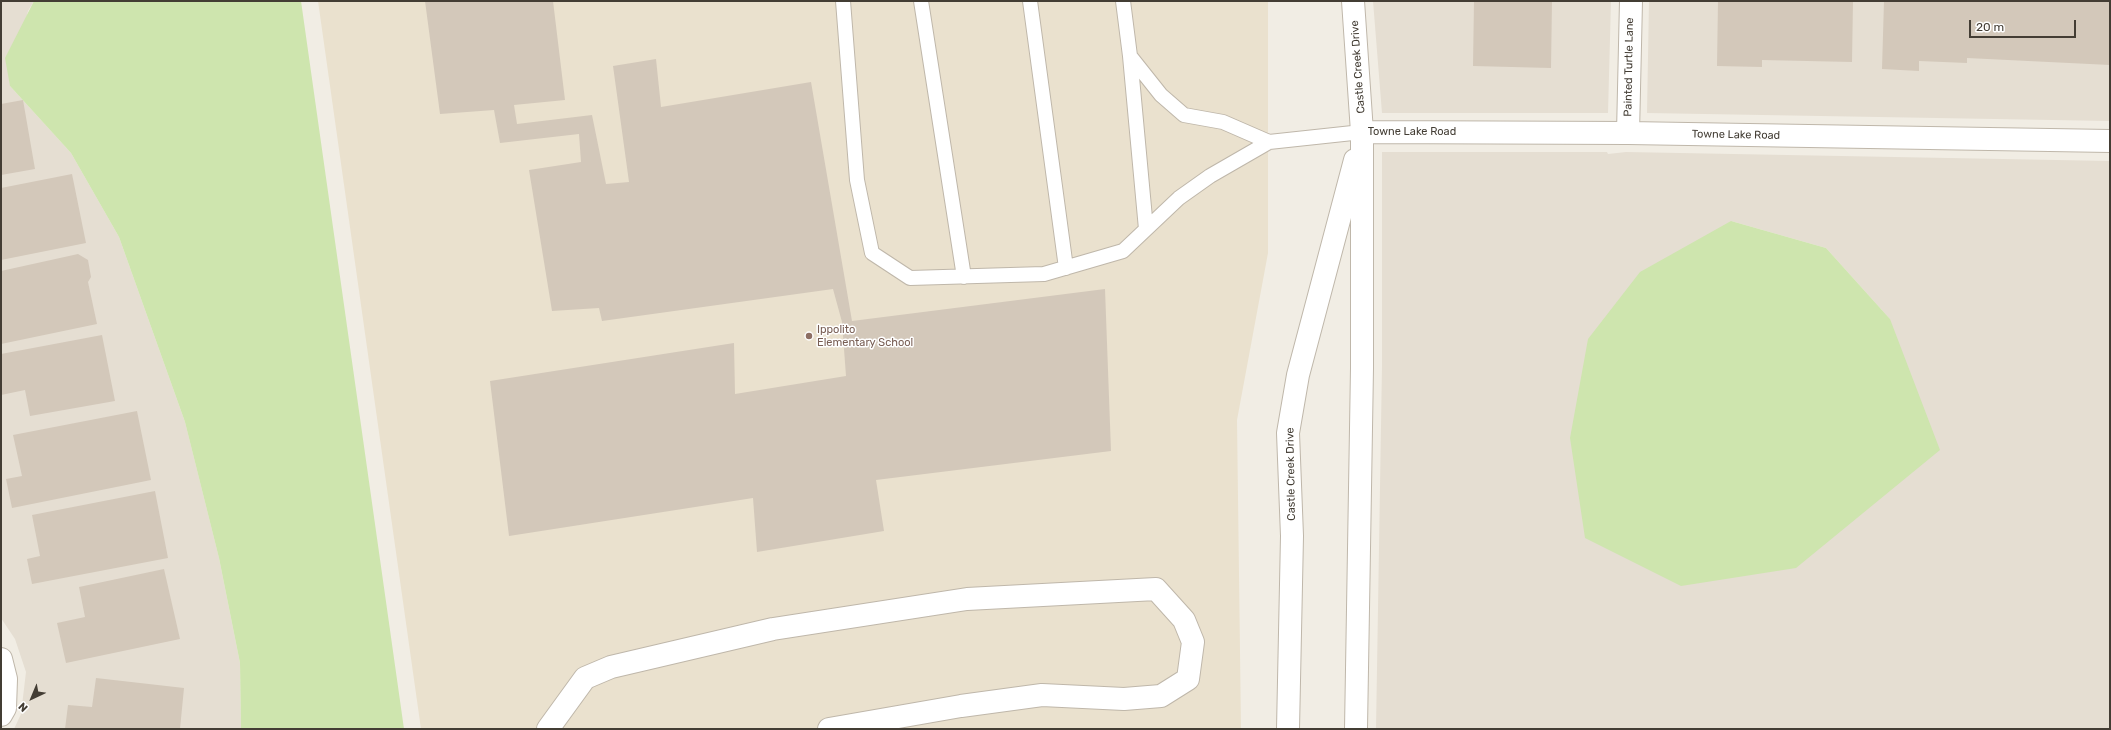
<!DOCTYPE html>
<style>
body{margin:0}
#map{position:relative;width:2111px;height:730px;overflow:hidden;background:#f1ede4;font-family:Rubik,sans-serif}
canvas{display:block}
.frame{position:absolute;inset:0;border:2px solid #433d34;pointer-events:none}
.north{position:absolute;left:12px;top:678px;width:40px;height:40px;-webkit-text-stroke:3px #fff;paint-order:stroke;rotate:224deg;font-size:11px;font-weight:700;line-height:16px;text-align:center;color:#433d34}
.north::after{content:'';display:block;margin:auto;width:14px;height:18px;background:#433d34;clip-path:polygon(50% 0,100% 100%,50% 72%,0 100%)}
.scale{position:absolute;left:1969px;top:20px;width:107px;height:18px;box-sizing:border-box;border:2px solid #433d34;border-top:0;padding-left:5px;font-size:12px;line-height:14px;white-space:nowrap;color:#433d34;-webkit-text-stroke:3px #fff;paint-order:stroke}
</style>
<div id="map">
<canvas width="2111" height="730"></canvas>
<div class="frame"></div>
<div class="north">N</div>
<div class="scale">20 m</div>
</div>
<script>
const context = document.querySelector('canvas').getContext('2d');
context.lineJoin = 'round';
function paint(path, color) { context.fillStyle = color; context.fill(path, 'evenodd'); }
const shape = rows => new Path2D(rows.map(r => 'M' + r).join(''));
function trace(path, color, width, dash) { context.strokeStyle = color; context.lineWidth = width; context.lineCap = dash ? 'butt' : 'round'; context.setLineDash(dash || []); context.stroke(path); }
function drawText(font, color, halo, rows, align = 'center') {
  context.font = font + ' Rubik,sans-serif'; context.lineWidth = 3; context.setLineDash([]); context.textBaseline = 'middle'; context.strokeStyle = halo; context.fillStyle = color; for (const [text, x, y, turn = 0] of rows) {
    context.save(); context.translate(x, y); context.rotate((+turn || 0) * Math.PI / 180); context.textAlign = isNaN(turn) ? turn : align; if (halo) context.strokeText(text, 0, 0); context.fillText(text, 0, 0); context.restore();
  }
}
paint(shape([
 [1,1,34,1,28,11,10,86,71,153,119,237,185,422,219,558,240,663,241,729,14,729,21,714,26,672,15,639,1,618],
 [1373,1,1611,1,1608,113,1382,113],
 [1649,1,2110,1,2110,121,1647,113],
 [1382,152,1607,152,1608,154,1626,152,2110,161,2110,729,1376,729,1382,366],
 [1731,221,1826,248,1890,319]
]), '#e5ded2');
paint(shape([
 [318,1,1268,1,1268,253,1237,420,1241,729,421,729]
]), '#eae1ce');
paint(shape([
 [34,1,301,1,404,729,241,729,240,663,219,558,185,422,119,237,71,153,10,86,5,58],
 [1731,221,1826,248,1890,319,1940,450,1796,568,1681,586,1585,538,1570,438,1588,339,1640,272]
]), '#cee5ae');
paint(shape([
 [425,1,553,1,565,100,514,105,517,124,592,115,606,184,629,182,613,66,656,59,661,107,811,82,852,321,1105,289,1111,451,876,480,884,531,757,552,753,498,509,536,490,381,734,343,735,394,846,376,842,322,833,289,602,321,599,308,552,311,529,170,581,162,579,134,500,143,494,110,440,114],
 [1474,1,1552,1,1551,68,1473,66],
 [1718,1,1853,1,1852,62,1762,60,1762,67,1717,66],
 [1884,1,2110,1,2110,65,1967,58,1967,63,1919,61,1919,71,1882,69],
 [23,100,35,169,1,175,1,104],
 [72,174,86,243,1,260,1,188],
 [78,254,88,260,91,277,88,282,97,324,1,344,1,271],
 [102,335,115,401,30,416,25,390,1,395,1,354],
 [137,411,151,480,12,508,6,479,22,476,13,435],
 [155,491,168,558,32,584,27,559,40,556,32,515],
 [164,569,180,639,66,663,57,623,85,617,79,587],
 [96,678,184,688,180,729,65,729,68,705,92,707]
]), '#d3c8ba');
const service = shape([
 [843,1,857,180,872,253,910,278,1044,274,1123,251,1179,198,1210,176,1269,142,1362,132],
 [921,1,964,277],
 [1030,1,1066,268],
 [1123,1,1130,56,1161,95,1184,115,1223,122,1269,142],
 [1130,56,1146,229]
]);
const minor = shape([
 [1353,1,1362,132,1362,368,1356,729],
 [1362,132,1628,133,2110,141],
 [1628,133,1631,1],
 [1,659,6,679,5,708,1,715],
 [548,729,585,678,611,667,773,629,967,599,1156,589,1184,620,1193,642,1188,679,1161,696,1124,699,1042,695,961,706,829,729],
 [1288,729,1292,536,1288,433,1298,375,1355,160]
]);
trace(service, '#bfb7aa', 16);
trace(minor, '#bfb7aa', 24);
trace(service, '#fff', 14);
trace(minor, '#fff', 22);
for (const [x, y, r, color] of [
 [809,336,4,"#8d6e63"]
]) { const dot = new Path2D(); dot.arc(x, y, r, 0, 2 * Math.PI); context.fillStyle = color; context.fill(dot); trace(dot, '#fff', 1.5); }
drawText('11px', '#433d34', '#fff', [
 ["Castle Creek Drive",1358,67,-94],
 ["Painted Turtle Lane",1629,67,-89],
 ["Towne Lake Road",1412,132],
 ["Towne Lake Road",1736,135,1],
 ["Castle Creek Drive",1291,474,-91]
]);
drawText('11px', '#785e54', '#fff', [
 ["Ippolito",817,330],
 ["Elementary School",817,343]
], 'left');
</script>
